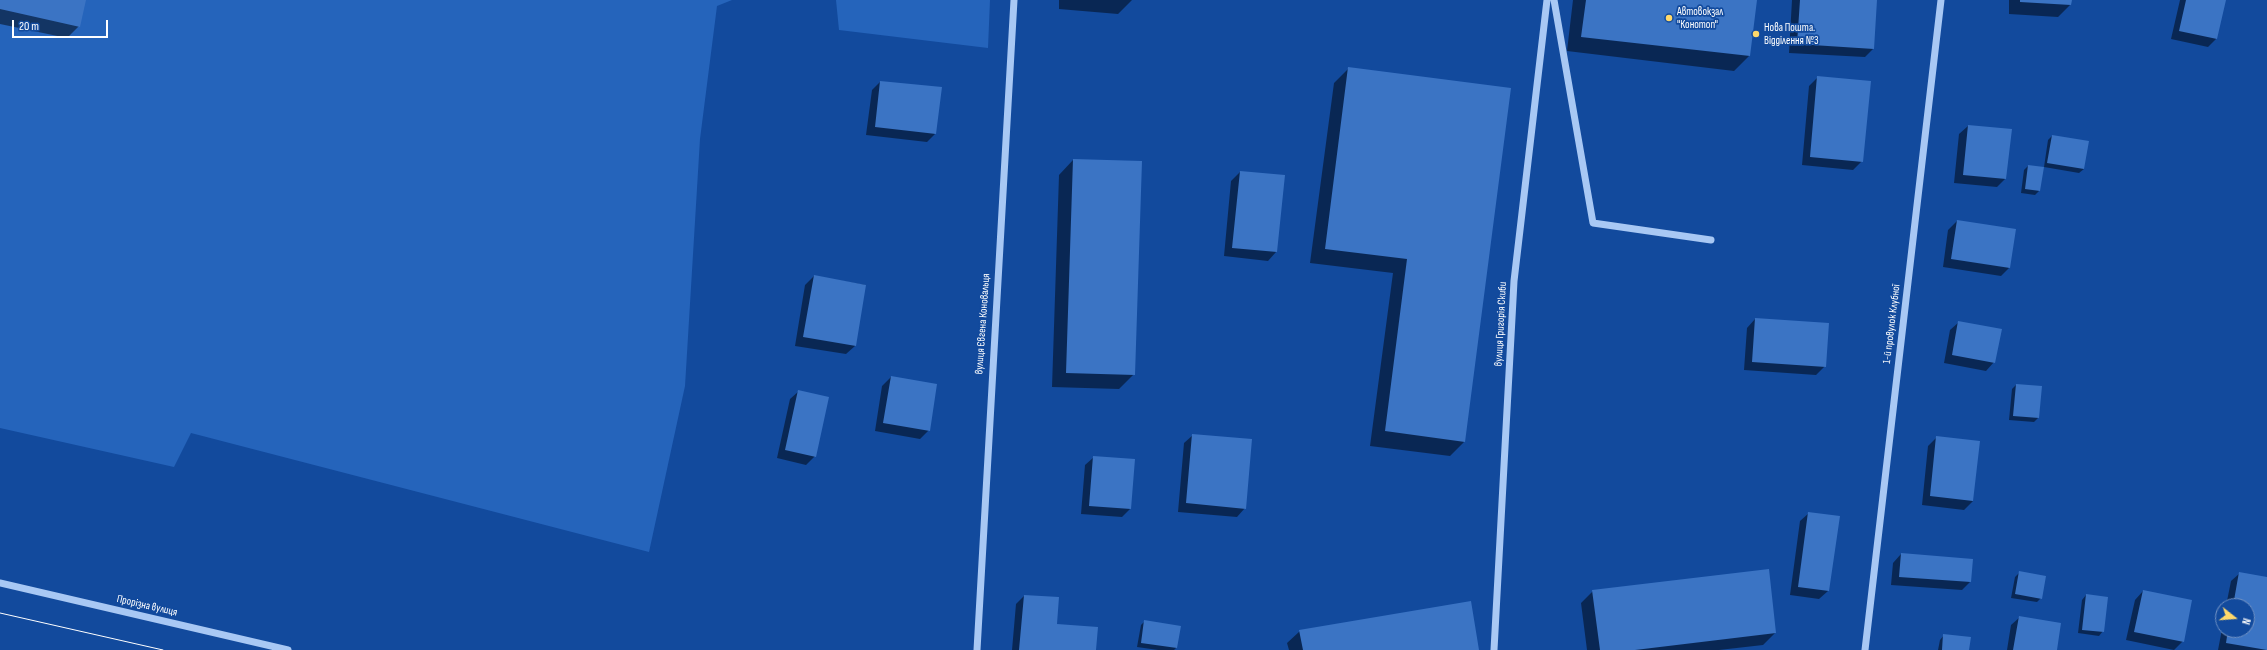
<!DOCTYPE html>
<meta charset="utf-8">
<style>
body{margin:0}
#map{position:relative;width:2267px;height:650px;overflow:hidden;background:#124a9d;font-family:"Sofia Sans Condensed",sans-serif}
canvas{display:block}
.north{position:absolute;left:2215px;top:598px;width:40px;height:40px;box-sizing:border-box;background:#124a9d;border:1px solid #7192c4;border-radius:50%;rotate:107deg;font-size:11px;font-weight:700;line-height:16px;text-align:center;color:#fff}
.north::after{content:'';display:block;margin:auto;width:14px;height:18px;background:#ffd96b;clip-path:polygon(50% 0,100% 100%,50% 72%,0 100%)}
.scale{position:absolute;left:12px;top:20px;width:96px;height:18px;box-sizing:border-box;border:2px solid #fff;border-top:0;padding-left:5px;font-size:12px;line-height:14px;white-space:nowrap;color:#fff;-webkit-text-stroke:3px #124a9d;paint-order:stroke}
</style>
<div id="map">
<canvas width="2267" height="650"></canvas>
<div class="north">N</div>
<div class="scale">20 m</div>
</div>
<script>
const context = document.querySelector('canvas').getContext('2d');
context.lineJoin = 'round';
function paint(path, color) { context.fillStyle = color; context.fill(path, 'evenodd'); }
const shape = rows => new Path2D(rows.map(r => 'M' + r).join(''));
function trace(path, color, width, dash) { context.strokeStyle = color; context.lineWidth = width; context.lineCap = dash ? 'butt' : 'round'; context.setLineDash(dash || []); context.stroke(path); }
function drawText(font, color, halo, rows, align = 'center') {
  context.font = font + ' "Sofia Sans Condensed",sans-serif'; context.lineWidth = 3.5; context.setLineDash([]); context.textBaseline = 'middle'; context.strokeStyle = halo; context.fillStyle = color; for (const [text, x, y, turn = 0] of rows) {
    context.save(); context.translate(x, y); context.rotate((+turn || 0) * Math.PI / 180); context.textAlign = isNaN(turn) ? turn : align; if (halo) context.strokeText(text, 0, 0); context.fillText(text, 0, 0); context.restore();
  }
}
paint(shape([
 [0,0,732,0,717,6,700,139,685,386,649,552,191,433,174,467,0,428],
 [836,0,990,0,988,48,839,30]
]), '#2564bb');
paint(shape([
 [0,0,85,0,79,26,67,38,0,24],
 [1059,0,1132,0,1118,14,1059,9],
 [1573,0,1756,0,1749,56,1734,71,1567,51],
 [1792,0,1876,0,1873,49,1865,57,1789,53],
 [2009,0,2071,0,2070,5,2058,17,2009,14],
 [2180,0,2225,0,2216,39,2208,47,2171,39],
 [1349,68,1464,442,1450,456,1370,446,1393,273,1310,263,1334,83],
 [1818,77,1862,161,1853,170,1802,165,1809,86],
 [880,82,935,134,927,142,866,135,872,90],
 [1968,126,2005,179,1997,187,1954,183,1959,134],
 [2052,136,2084,169,2079,173,2044,167,2048,140],
 [1073,160,1134,374,1119,389,1052,387,1059,175],
 [2028,166,2039,191,2035,195,2021,193,2024,170],
 [1240,172,1276,252,1268,261,1224,256,1231,181],
 [1957,221,2009,268,2001,276,1943,267,1948,230],
 [814,276,865,285,855,346,846,354,795,346,805,285],
 [1755,319,1825,366,1816,375,1744,370,1747,328],
 [1959,322,1994,362,1986,371,1944,363,1950,330],
 [891,377,929,430,920,439,875,431,882,386],
 [2016,385,2041,387,2038,418,2034,422,2009,420,2012,389],
 [799,391,815,456,806,465,777,458,790,399],
 [1193,435,1245,508,1237,517,1178,512,1184,443],
 [1937,437,1973,501,1964,510,1922,505,1928,446],
 [1094,457,1130,509,1122,517,1081,514,1085,465],
 [1809,513,1828,591,1819,599,1790,595,1800,521],
 [1901,554,1970,582,1962,590,1891,585,1893,563],
 [2020,572,2041,598,2037,602,2011,598,2015,577],
 [2240,573,2267,578,2267,650,2218,650,2223,624,2223,630,2247,630,2247,606,2226,606,2231,581],
 [1593,591,1775,633,1763,645,1719,650,1587,650,1581,603],
 [2143,591,2183,641,2174,650,2126,640,2135,600],
 [2086,595,2103,631,2099,636,2078,633,2082,600],
 [1024,596,1056,625,1095,650,1012,650,1016,604],
 [2020,617,2056,650,2007,650,2011,625],
 [1145,621,1179,627,1176,648,1174,650,1158,650,1137,647,1141,625],
 [1300,631,1478,650,1289,650,1287,643],
 [1944,635,1968,650,1938,650,1940,640]
]), '#0007');
paint(shape([
 [0,0,86,0,80,27,0,9],
 [1586,0,1757,0,1750,56,1581,37],
 [1800,0,1877,0,1874,49,1797,44],
 [2020,0,2072,0,2071,5,2020,2],
 [2186,0,2226,0,2217,39,2179,31],
 [1348,67,1511,88,1465,442,1385,431,1407,259,1325,249],
 [1817,76,1871,81,1863,162,1810,157],
 [880,81,942,87,936,134,875,127],
 [1968,125,2012,129,2006,179,1963,175],
 [2052,135,2089,141,2084,169,2047,163],
 [1073,159,1142,161,1135,375,1066,373],
 [2028,165,2044,167,2040,191,2025,189],
 [1240,171,1285,175,1277,252,1232,248],
 [1957,220,2016,229,2010,268,1951,259],
 [814,275,866,285,856,346,803,337],
 [1755,318,1829,323,1826,367,1752,362],
 [1958,321,2002,329,1995,363,1952,355],
 [891,376,937,384,930,431,883,423],
 [2016,384,2042,386,2039,418,2013,416],
 [798,390,829,397,816,457,785,450],
 [1192,434,1252,439,1246,509,1186,503],
 [1936,436,1980,441,1973,501,1930,496],
 [1093,456,1135,459,1131,509,1089,506],
 [1808,512,1840,516,1829,591,1798,587],
 [1901,553,1973,559,1971,582,1899,577],
 [1769,569,1776,633,1635,650,1600,650,1592,590],
 [2019,571,2046,576,2042,599,2015,594],
 [2239,572,2267,577,2267,650,2226,643,2228,630,2247,630,2247,606,2233,606],
 [2143,590,2192,600,2184,642,2134,632],
 [2086,594,2108,597,2104,632,2082,630],
 [1024,595,1059,597,1057,624,1098,627,1096,650,1019,650],
 [1471,601,1479,650,1303,650,1299,630],
 [2019,616,2061,623,2057,650,2013,650],
 [1144,620,1181,626,1177,648,1141,643],
 [1943,634,1971,637,1969,650,1942,650]
]), '#3b74c4');
trace(shape([
 [1554,0,1593,223,1711,240],
 [0,583,288,650],
 [977,650,1014,0],
 [1494,650,1514,281,1547,0],
 [1865,650,1941,0]
]), '#a8c8f4', 7);
trace(shape([
 [0,613,163,650]
]), '#fff', 1);
for (const [x, y, r, color] of [
 [1669,18,4,"#ffd96b"],
 [1756,34,4,"#ffd96b"]
]) { const dot = new Path2D(); dot.arc(x, y, r, 0, 2 * Math.PI); context.fillStyle = color; context.fill(dot); trace(dot, '#124a9d', 1.5); }
drawText('11px', '#fff', '#124a9d', [
 ["Автовокзал",1677,12],
 ["\"Конотоп\"",1677,25],
 ["Нова Пошта.",1764,28],
 ["Відділення №3",1764,41]
], 'left');
drawText('11px', '#fff', '#124a9d', [
 ["вулиця Євгена Коновальця",983,324,-86],
 ["вулиця Григорія Скиби",1501,324,-87],
 ["1-й провулок Клубної",1892,324,-83],
 ["Прорізна вулиця",147,606,13]
]);
</script>
